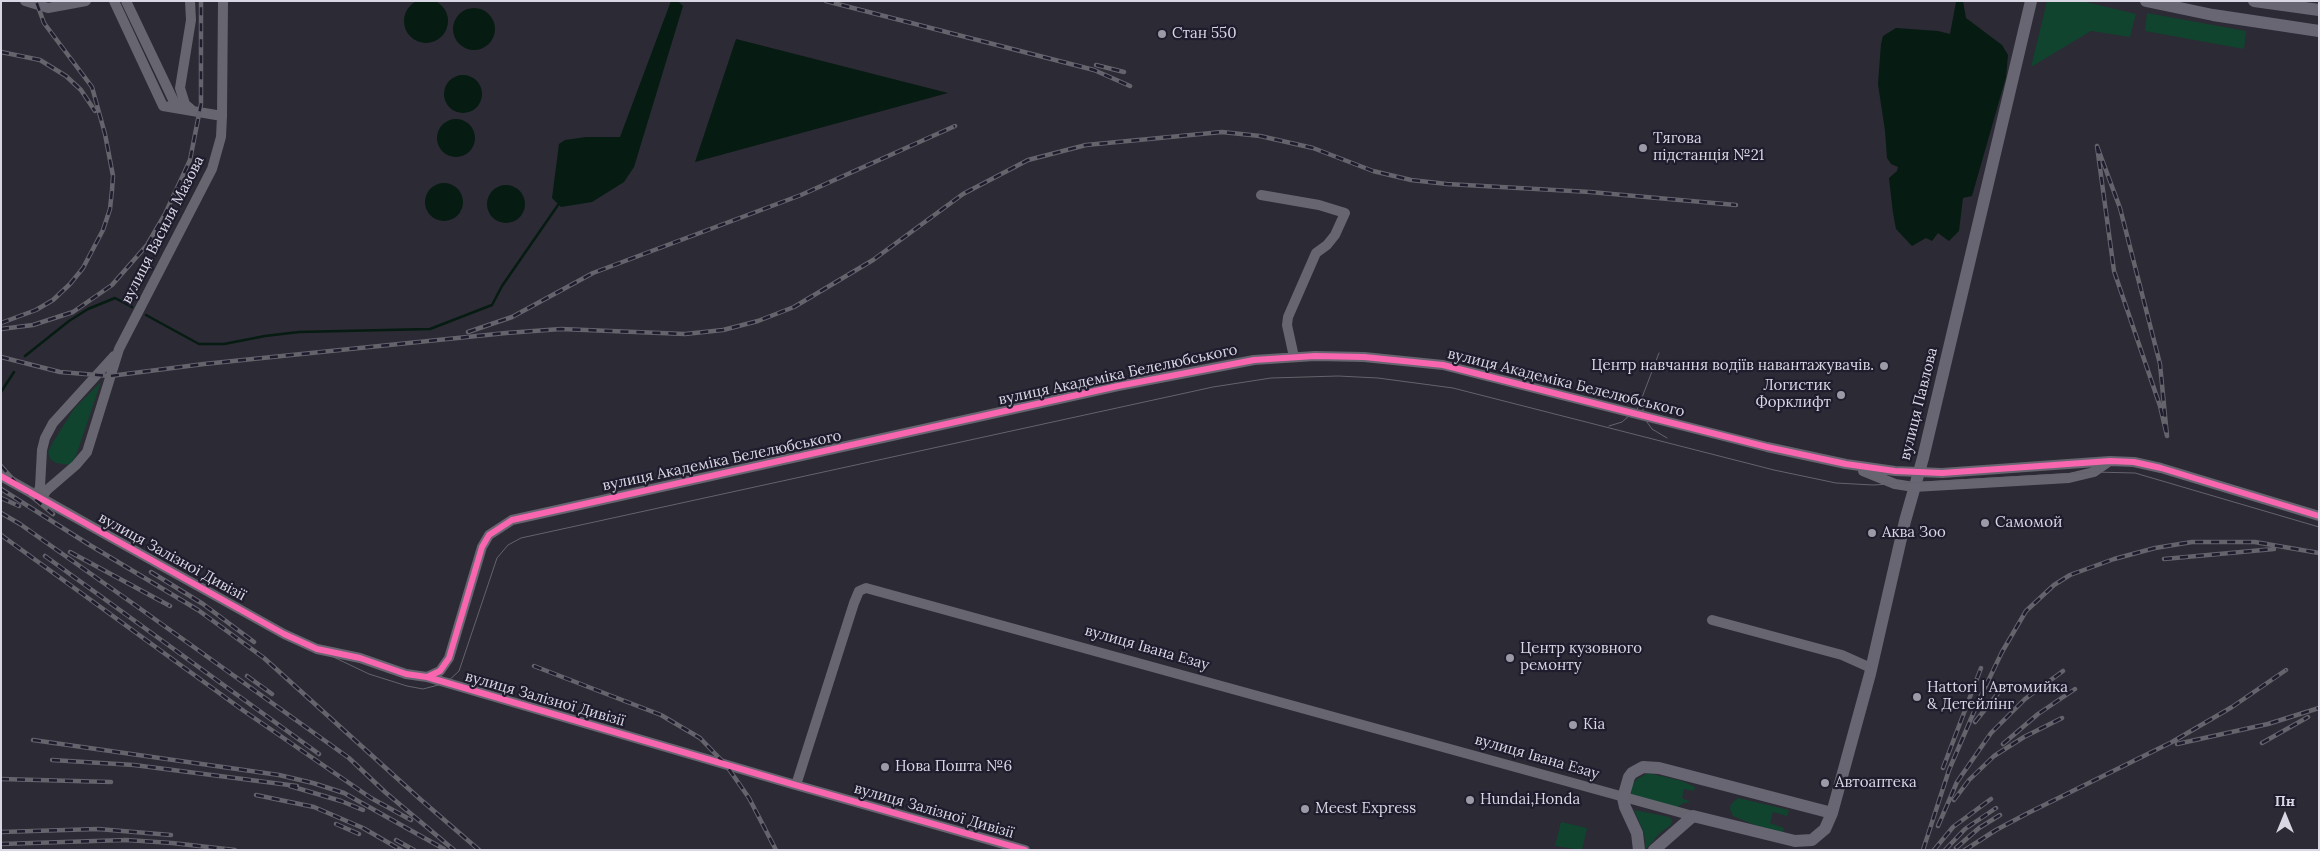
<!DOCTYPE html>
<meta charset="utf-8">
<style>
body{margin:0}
#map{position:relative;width:2320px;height:851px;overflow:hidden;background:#2c2a34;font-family:Lora,serif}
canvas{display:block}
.frame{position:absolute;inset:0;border:2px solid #d8d7e3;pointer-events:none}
.north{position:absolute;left:2260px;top:791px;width:50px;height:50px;-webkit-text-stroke:4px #1f1c2e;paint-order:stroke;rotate:0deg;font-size:14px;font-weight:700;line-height:20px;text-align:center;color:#d8d7e3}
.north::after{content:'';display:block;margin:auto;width:18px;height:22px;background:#d8d7e3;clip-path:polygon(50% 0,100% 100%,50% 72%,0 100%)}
</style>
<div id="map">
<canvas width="2320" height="851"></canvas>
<div class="frame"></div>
<div class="north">Пн</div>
</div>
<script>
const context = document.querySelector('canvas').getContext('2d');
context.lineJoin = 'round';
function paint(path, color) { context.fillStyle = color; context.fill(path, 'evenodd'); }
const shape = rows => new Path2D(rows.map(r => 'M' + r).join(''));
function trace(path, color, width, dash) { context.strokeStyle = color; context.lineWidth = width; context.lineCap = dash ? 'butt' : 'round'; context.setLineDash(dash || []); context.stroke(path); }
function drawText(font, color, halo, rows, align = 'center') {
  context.font = font + ' Lora,serif'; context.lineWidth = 4.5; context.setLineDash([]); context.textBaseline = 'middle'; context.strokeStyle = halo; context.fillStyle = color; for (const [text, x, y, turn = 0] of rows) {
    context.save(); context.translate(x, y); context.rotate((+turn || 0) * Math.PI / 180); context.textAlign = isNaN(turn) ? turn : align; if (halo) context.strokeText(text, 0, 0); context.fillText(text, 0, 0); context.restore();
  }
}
paint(shape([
 [2047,1,2082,1,2136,14,2130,37,2091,31,2031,67],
 [2147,13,2246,31,2244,49,2145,31],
 [101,382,76,456,70,465,56,463,50,459,48,452,53,442,74,409],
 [1648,773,1682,781,1695,787,1694,791,1684,789,1682,798,1691,802,1683,803,1677,808,1630,795,1633,784,1637,779],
 [1738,798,1789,810,1787,816,1773,812,1770,823,1784,828,1783,833,1762,828,1733,816,1730,809,1731,804],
 [1634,810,1669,817,1672,820,1671,825,1660,833,1646,849,1644,833],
 [1561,822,1587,828,1582,850,1555,846]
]), '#10442e');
paint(shape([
 '404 21a22 22 0 1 1 44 0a22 22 0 1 1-44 0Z',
 [671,1,678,1,683,6,634,167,624,182,592,202,561,207,552,198,559,144,565,140,586,137,620,137],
 [1963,1,1966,18,2002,45,2008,55,2006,77,1972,196,1963,198,1959,231,1949,241,1938,233,1932,241,1926,238,1912,246,1896,229,1893,213,1889,178,1897,171,1898,167,1891,164,1887,158,1885,131,1878,84,1881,44,1883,36,1896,28,1938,31,1950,34,1956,2],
 '453 29a21 21 0 1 1 42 0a21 21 0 1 1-42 0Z',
 [736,39,948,93,695,162],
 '444 94a19 19 0 1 1 38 0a19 19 0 1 1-38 0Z',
 '437 138a19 19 0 1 1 38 0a19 19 0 1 1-38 0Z',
 '425 202a19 19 0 1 1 38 0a19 19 0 1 1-38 0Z',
 '487 204a19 19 0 1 1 38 0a19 19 0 1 1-38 0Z'
]), '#061b11');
trace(shape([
 [146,315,199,344,224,344,265,336,299,332,430,329,492,305,502,286,558,205],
 [25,356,69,321,88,309,115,298,132,307],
 [1,392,14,372]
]), '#061b11', 2.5);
trace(shape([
 [25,1,48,8,86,1],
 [114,1,163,106,222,116],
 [126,1,177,108],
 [190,1,191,20,180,88,185,104,193,111],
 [1261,195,1319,205,1345,213,1335,235,1327,245,1316,253,1288,317,1287,325,1294,357],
 [1863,471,1895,484,1914,487,2069,478,2094,472,2107,463],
 [1,476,284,634,317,649,360,658,406,674,427,677,792,784,1025,850],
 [37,495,40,487,42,450,45,438,53,423,114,356],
 [41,498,47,490,76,465,87,452,119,349,212,169,221,137,222,116,223,1],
 [1712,620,1842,655,1871,668],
 [427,677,440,671,449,658,482,547,489,535,512,520,1118,386,1254,360,1315,356,1364,357,1443,365,1767,447,1846,464,1895,471,1942,473,2110,461,2134,462,2161,468,2319,516],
 [796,785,854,603,859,591,866,588,1693,816]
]), '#666570', 10);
trace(shape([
 [2146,1,2213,15,2319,31],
 [2254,1,2319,10],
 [1639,850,1637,833,1625,807,1623,798,1629,777,1632,773,1643,767,1659,768,1832,813],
 [1654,850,1693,816,1795,841,1812,840,1825,829,1832,813,1870,674,1905,521,1923,458,2031,1]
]), '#686673', 12);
trace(shape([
 [1643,399,1643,410,1647,422,1652,429,1667,438],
 [1609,426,1622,422,1638,408,1659,353],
 [1,470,325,653,369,674,407,686,423,689,446,683,459,671,497,558,508,545,521,538,1213,387,1271,378,1338,376,1378,378,1453,388,1774,470,1836,483,1873,485,2094,472,2135,473,2319,527]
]), '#65636c', 1);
const rail = shape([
 [826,1,1094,70,1130,86],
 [1,52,40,60,66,76,81,90,95,111],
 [1096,65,1124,72],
 [2097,146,2120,208,2160,364,2167,436,2160,406,2114,271,2097,146],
 [1,323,36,310,53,300,70,284,83,268,103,230,110,209,112,190,113,176,105,134,92,87,44,23,36,1],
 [1,329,33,325,73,312,112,285,147,245,165,214,190,160,201,104,201,1],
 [468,332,512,317,593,273,801,195,955,126],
 [1,357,60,372,110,376,204,364,506,333,561,329,685,334,723,330,758,321,794,307,873,260,963,194,1028,160,1086,145,1222,132,1260,136,1313,148,1373,171,1411,180,1447,184,1590,192,1736,205],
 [1,466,19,486,53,514],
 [1,489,88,544,198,610,264,658,420,799,479,850],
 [1,498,19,506],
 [1,513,20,524,135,605,349,758,385,792,454,850],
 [1,535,244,711,371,798,411,820],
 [70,552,170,606],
 [45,556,319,754],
 [2164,559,2274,549],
 [151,572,203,604,254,642],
 [534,666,661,715,700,738,726,765,749,798,776,850],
 [247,676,272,694],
 [1975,722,2003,687],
 [33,740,279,775,313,783,344,793,444,849],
 [2262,743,2308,717],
 [2003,744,2038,714,2075,689],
 [2177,744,2268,724,2319,708],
 [52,760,134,765,297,786],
 [1943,768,1981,668],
 [1,779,111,782],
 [290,786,341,801,363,810],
 [256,795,314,807,363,828,401,850],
 [1954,800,1969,780,1994,756,2024,737,2062,718],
 [336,824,359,834],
 [1938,826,1957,782,1991,733,2025,699,2063,671],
 [1,832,98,829,171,835],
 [396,840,414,850],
 [1,844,126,840,172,843,235,850],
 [1956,848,1979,828,2000,815],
 [1923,850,1949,770,1979,700,2002,652,2026,611,2054,585,2070,575,2114,559,2155,548,2192,542,2255,542,2319,553],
 [1934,850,1953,827,1991,799],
 [1945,850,1965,829,1996,808],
 [1965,850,1996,830,2028,813,2172,742,2232,707,2286,670]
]);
trace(rail, '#65636c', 4.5);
trace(rail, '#1f1c2e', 2.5, [8]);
trace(shape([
 [1,476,284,634,317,649,360,658,406,674,427,677,792,784,1025,850],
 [427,677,440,671,449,658,482,547,489,535,512,520,1118,386,1254,360,1315,356,1364,357,1443,365,1767,447,1846,464,1895,471,1942,473,2110,461,2134,462,2161,468,2319,516]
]), '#f766af', 6);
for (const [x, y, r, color] of [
 [1162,34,5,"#9c9aa6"],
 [1643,148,5,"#9c9aa6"],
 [1884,366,5,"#9c9aa6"],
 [1841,395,5,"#9c9aa6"],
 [1985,523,5,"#9c9aa6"],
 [1872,533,5,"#9c9aa6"],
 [1510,658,5,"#9c9aa6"],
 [1917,697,5,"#9c9aa6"],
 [1573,725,5,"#9c9aa6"],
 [885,767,5,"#9c9aa6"],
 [1825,783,5,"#9c9aa6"],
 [1470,800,5,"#9c9aa6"],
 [1305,809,5,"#9c9aa6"]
]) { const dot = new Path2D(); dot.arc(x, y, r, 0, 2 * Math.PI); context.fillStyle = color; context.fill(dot); trace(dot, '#1f1c2e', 2); }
drawText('15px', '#d8d7e3', '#1f1c2e', [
 ["Стан 550",1172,34],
 ["Тягова",1653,139],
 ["пiдстанцiя №21",1653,156],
 ["Центр навчання водіїв навантажувачів.",1874,366,"right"],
 ["Логистик",1831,386,"right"],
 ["Форклифт",1831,403,"right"],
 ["Самомой",1995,523],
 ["Аква Зоо",1882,533],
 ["Центр кузовного",1520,649],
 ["ремонту",1520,666],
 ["Hattori | Автомийка",1927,688],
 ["& Детейлінг",1927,705],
 ["Kia",1583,725],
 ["Нова Пошта №6",895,767],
 ["Автоаптека",1835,783],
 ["Hundai,Honda",1480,800],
 ["Meest Express",1315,809]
], 'left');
drawText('15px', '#d8d7e3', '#1f1c2e', [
 ["вулиця Василя Мазова",163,230,-63],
 ["вулиця Академіка Белелюбського",1118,375,-12],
 ["вулиця Академіка Белелюбського",1566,383,14],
 ["вулиця Павлова",1919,404,-76],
 ["вулиця Академіка Белелюбського",722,461,-12],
 ["вулиця Залізної Дивізії",172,557,29],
 ["вулиця Івана Езау",1147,648,16],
 ["вулиця Залізної Дивізії",545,699,16],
 ["вулиця Івана Езау",1537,757,16],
 ["вулиця Залізної Дивізії",934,811,16]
]);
</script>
